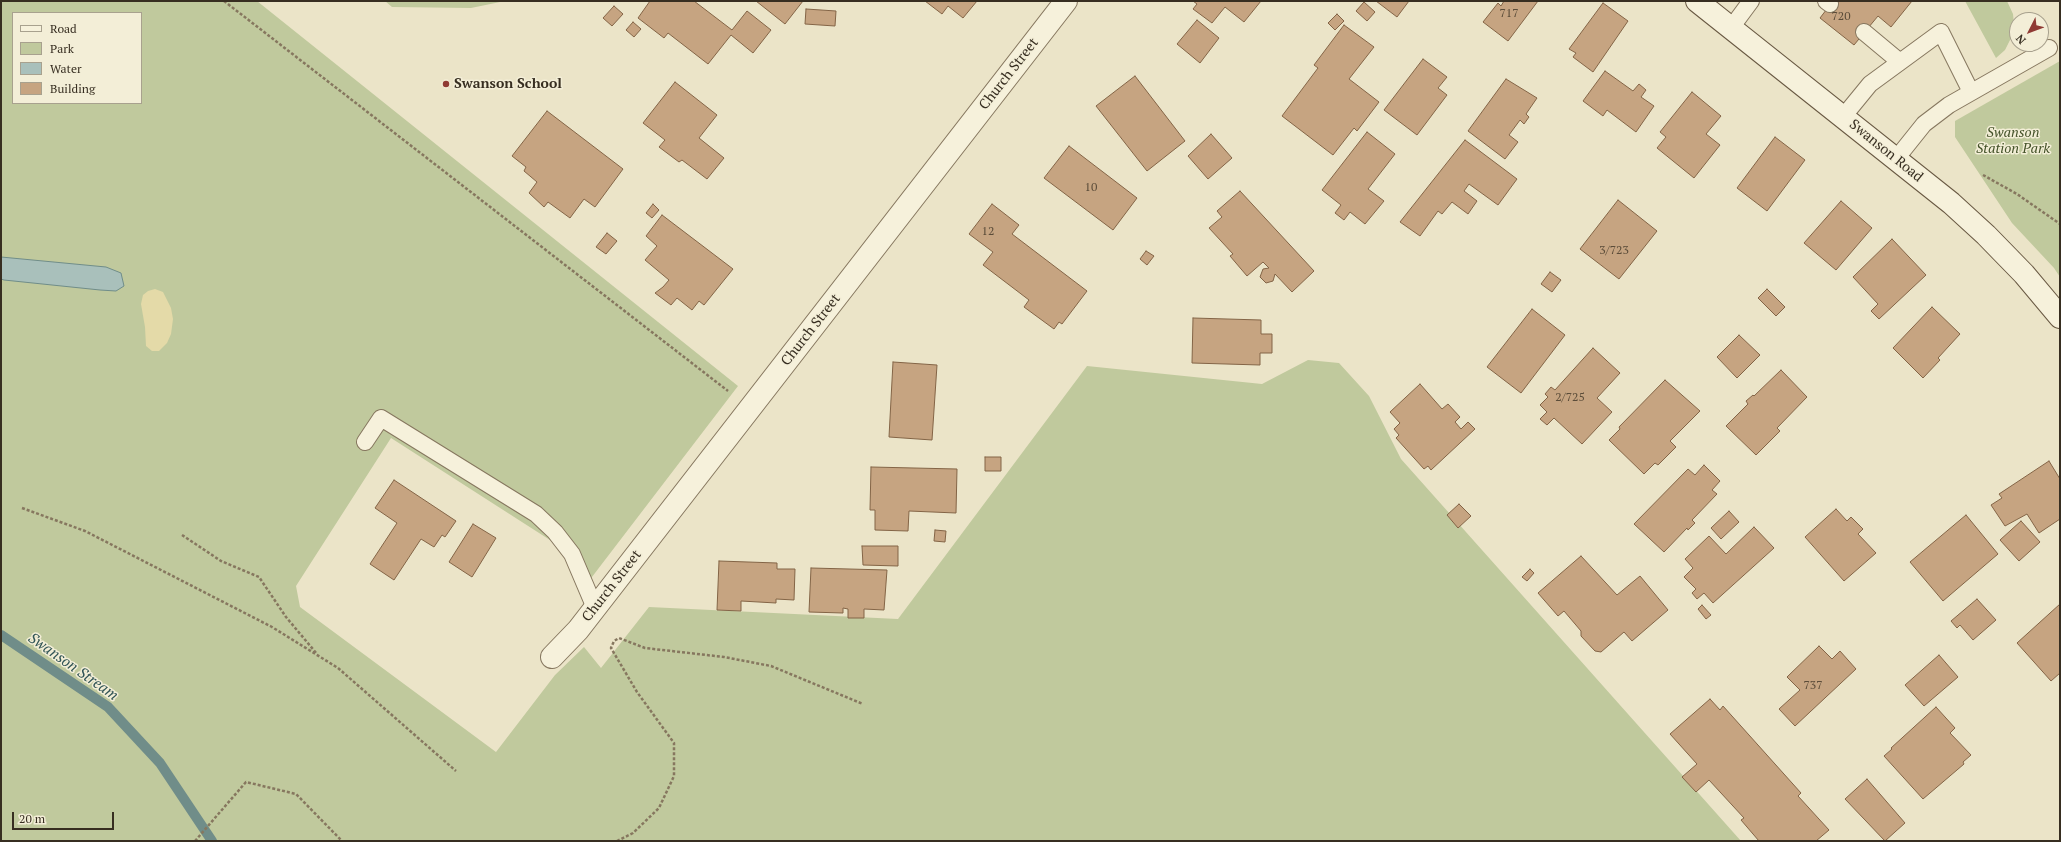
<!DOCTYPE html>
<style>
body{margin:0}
#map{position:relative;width:2061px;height:842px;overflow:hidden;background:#ebe4c8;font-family:"PT Serif",serif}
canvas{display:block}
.frame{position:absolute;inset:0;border:2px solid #372e21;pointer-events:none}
.legend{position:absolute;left:12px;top:12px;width:130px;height:92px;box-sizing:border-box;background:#f3eed7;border:1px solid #a8a18e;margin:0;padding:5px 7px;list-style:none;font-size:12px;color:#372e21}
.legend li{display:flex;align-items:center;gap:8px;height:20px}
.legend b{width:20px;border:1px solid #a8a18e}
.north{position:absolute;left:2009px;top:12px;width:40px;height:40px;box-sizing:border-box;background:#f3eed7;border:1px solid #a8a18e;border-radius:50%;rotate:228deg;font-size:11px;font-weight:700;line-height:16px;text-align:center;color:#372e21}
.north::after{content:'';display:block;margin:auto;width:14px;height:18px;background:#903b34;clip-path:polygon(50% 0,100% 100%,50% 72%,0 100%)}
.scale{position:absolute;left:12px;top:812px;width:102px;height:18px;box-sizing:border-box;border:2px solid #372e21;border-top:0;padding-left:5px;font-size:12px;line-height:14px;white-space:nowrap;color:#372e21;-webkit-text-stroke:3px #f3eed7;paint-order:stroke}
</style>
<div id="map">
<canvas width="2061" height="842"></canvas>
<div class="frame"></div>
<ul class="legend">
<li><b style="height:5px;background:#f6f1db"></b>Road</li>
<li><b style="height:11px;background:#c0c99d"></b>Park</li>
<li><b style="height:11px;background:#a9c0bb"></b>Water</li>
<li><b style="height:11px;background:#c6a481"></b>Building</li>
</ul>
<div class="north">N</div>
<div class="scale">20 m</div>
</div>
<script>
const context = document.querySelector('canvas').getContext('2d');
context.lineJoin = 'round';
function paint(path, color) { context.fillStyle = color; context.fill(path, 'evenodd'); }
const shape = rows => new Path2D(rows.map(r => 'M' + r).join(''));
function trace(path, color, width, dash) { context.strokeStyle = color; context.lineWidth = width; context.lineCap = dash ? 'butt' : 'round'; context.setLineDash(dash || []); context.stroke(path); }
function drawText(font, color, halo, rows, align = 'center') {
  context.font = font + ' "PT Serif",serif'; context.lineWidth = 3; context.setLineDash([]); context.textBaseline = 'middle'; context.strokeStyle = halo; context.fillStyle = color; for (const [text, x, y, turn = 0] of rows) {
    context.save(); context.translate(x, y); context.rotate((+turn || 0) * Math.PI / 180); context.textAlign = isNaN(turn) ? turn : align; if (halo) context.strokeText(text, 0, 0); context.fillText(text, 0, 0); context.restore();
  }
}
paint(shape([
 [1,1,257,1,738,386,582,590,564,549,391,438,296,586,300,607,496,752,555,675,584,647,601,668,649,607,898,619,1087,366,1262,384,1308,360,1339,363,1369,396,1401,459,1741,841,1,841],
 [13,13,141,13,141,103,13,103],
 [385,1,505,1,471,8,392,7],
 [1965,1,2007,1,2013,14,2014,24,2012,36,2005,50,1996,58],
 [2060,61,2060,277,2054,268,2012,223,1955,137,1955,121]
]), '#c0c99d');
paint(shape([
 [155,289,163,292,171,308,173,319,171,334,167,343,159,351,152,351,146,346,145,327,141,304,143,295,148,291]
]), '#e4daa8');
const water = shape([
 [1,257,106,267,121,273,124,286,116,291,100,290,4,280,1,279,1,257]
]);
paint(water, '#a9c0bb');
trace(water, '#708d89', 1);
trace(shape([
 [1,635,108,707,160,763,212,841]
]), '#708d89', 10);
const building = shape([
 [650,1,694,1,732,30,747,11,771,30,753,53,731,35,708,64,668,33,664,38,638,18,650,1],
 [756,1,803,1,785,24,756,1],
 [925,1,977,1,963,18,948,6,942,14,925,1],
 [1193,1,1261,1,1244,22,1225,7,1212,23,1193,9,1197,4,1193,1],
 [1376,1,1409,1,1397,17,1376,1],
 [1504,1,1538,1,1508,41,1483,22,1498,3,1501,6,1504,1],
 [1833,1,1912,1,1891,27,1878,16,1854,45,1820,18,1833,1],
 [1364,2,1375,12,1367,21,1356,11,1364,2],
 [1603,3,1628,21,1593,72,1573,57,1576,53,1569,49,1603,3],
 [614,6,623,14,612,26,603,18,614,6],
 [806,9,836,11,835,26,805,24,806,9],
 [1337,14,1344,21,1335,30,1328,23,1337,14],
 [1197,20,1219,38,1200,63,1177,44,1197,20],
 [633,22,641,29,634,37,626,30,633,22],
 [1344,25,1374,47,1349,79,1379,102,1357,131,1354,128,1333,155,1282,116,1318,68,1314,65,1344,25],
 [1423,59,1447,77,1438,88,1447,95,1417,135,1384,110,1423,59],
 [1605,71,1633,91,1639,84,1646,90,1641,97,1654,106,1636,132,1607,110,1603,116,1583,101,1605,71],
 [1135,76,1185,141,1147,171,1096,106,1135,76],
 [1506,79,1537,98,1526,114,1529,117,1524,124,1520,120,1509,135,1518,142,1505,159,1468,131,1506,79],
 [675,82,717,115,699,138,724,158,707,179,682,160,679,162,659,147,665,140,643,123,675,82],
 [1692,92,1721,116,1706,134,1720,145,1694,178,1657,148,1666,137,1660,132,1692,92],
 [547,111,623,169,595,207,584,199,570,218,548,202,544,207,529,193,537,182,524,171,526,167,512,156,547,111],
 [1367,132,1395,154,1368,189,1384,201,1365,224,1350,212,1344,220,1335,213,1341,205,1322,190,1367,132],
 [1211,134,1232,158,1208,179,1188,156,1211,134],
 [1775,137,1805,160,1767,211,1737,188,1775,137],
 [1465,140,1517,179,1498,205,1469,184,1464,191,1477,201,1468,214,1452,202,1442,214,1438,211,1420,236,1400,222,1465,140],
 [1069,146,1137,198,1113,230,1044,178,1069,146],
 [1240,191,1314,271,1292,292,1275,274,1273,281,1266,283,1260,277,1263,269,1269,268,1263,262,1247,276,1230,256,1233,254,1209,228,1222,217,1217,211,1240,191],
 [1618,200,1657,231,1619,279,1580,249,1618,200],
 [1841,201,1872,228,1836,270,1804,243,1841,201],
 [653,204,659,210,652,218,646,213,653,204],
 [992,204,1019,225,1012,234,1087,291,1062,324,1059,322,1054,329,1024,307,1029,300,983,265,993,252,969,234,992,204],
 [662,215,733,269,704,305,699,301,692,310,677,298,671,305,655,293,663,287,669,280,645,260,657,246,646,236,662,215],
 [607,233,617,241,606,254,596,247,607,233],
 [1892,239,1926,275,1879,319,1871,311,1878,304,1853,277,1892,239],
 [1146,251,1154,256,1147,265,1140,259,1146,251],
 [1550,272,1561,280,1552,292,1541,284,1550,272],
 [1767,289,1785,307,1776,316,1758,298,1767,289],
 [1932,307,1960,334,1938,358,1940,360,1923,378,1893,348,1932,307],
 [1532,309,1565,335,1521,393,1487,367,1532,309],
 [1193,318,1261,320,1261,334,1272,334,1272,353,1260,353,1260,365,1192,363,1193,318],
 [1739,335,1760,355,1737,378,1717,357,1739,335],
 [1593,348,1620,373,1597,398,1612,412,1582,444,1554,418,1547,425,1540,419,1547,412,1540,405,1548,397,1545,394,1551,387,1555,390,1593,348],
 [893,362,937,365,932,440,889,437,893,362],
 [1781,370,1807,397,1777,428,1780,431,1756,455,1726,426,1748,404,1746,401,1753,395,1754,396,1781,370],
 [1665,380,1700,411,1670,441,1676,447,1658,465,1655,463,1644,474,1609,440,1620,429,1619,427,1665,380],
 [1420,384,1442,409,1448,404,1460,417,1455,422,1461,429,1468,422,1475,429,1431,470,1428,466,1424,469,1396,438,1399,435,1394,429,1400,423,1390,412,1420,384],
 [985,457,1001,457,1001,471,985,471,985,457],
 [2049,461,2060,479,2060,519,2039,533,2027,514,2005,526,1991,505,2002,498,1999,494,2049,461],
 [1704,465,1720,481,1712,490,1717,494,1692,520,1695,523,1688,530,1687,528,1664,552,1634,524,1688,469,1695,475,1704,465],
 [871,467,957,469,956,513,909,511,908,531,875,530,875,510,870,510,871,467],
 [394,480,456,521,445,537,442,535,434,547,421,539,394,580,370,564,397,523,375,508,394,480],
 [1459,504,1471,516,1458,528,1447,515,1459,504],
 [1836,509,1847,521,1851,517,1863,529,1858,534,1876,553,1844,581,1805,537,1836,509],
 [1729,511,1739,522,1721,539,1711,528,1729,511],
 [1966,515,1998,554,1943,601,1910,562,1966,515],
 [2021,521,2040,542,2019,561,2000,540,2021,521],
 [473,524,496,538,472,577,449,562,473,524],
 [1754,527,1774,548,1713,603,1704,593,1697,599,1692,593,1696,589,1684,577,1693,568,1685,559,1709,536,1726,554,1754,527],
 [935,530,946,531,945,542,934,541,935,530],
 [862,546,898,546,898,566,863,565,862,546],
 [1581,556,1617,595,1640,576,1668,610,1632,641,1624,632,1601,652,1595,651,1581,636,1581,631,1564,611,1558,616,1538,593,1581,556],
 [719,561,777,563,777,569,795,569,794,600,776,599,776,603,741,601,741,611,717,610,719,561],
 [811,568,887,570,884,610,864,609,864,618,848,618,848,609,843,608,843,613,809,612,811,568],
 [1530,569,1534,573,1527,581,1522,577,1530,569],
 [1977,599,1996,620,1973,640,1960,625,1957,628,1951,621,1977,599],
 [2060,604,2060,673,2051,681,2017,643,2060,604],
 [1702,605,1711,615,1706,619,1698,609,1702,605],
 [1819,646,1832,659,1840,651,1856,669,1795,726,1779,709,1800,690,1787,677,1819,646],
 [1939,655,1958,677,1924,706,1905,685,1939,655],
 [1710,699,1720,710,1723,706,1801,793,1798,796,1829,830,1816,841,1759,841,1741,820,1744,818,1709,780,1696,792,1682,777,1697,764,1670,734,1710,699],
 [1936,707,1955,728,1950,733,1971,755,1963,762,1964,764,1923,799,1884,756,1892,749,1891,748,1936,707],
 [1867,779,1905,823,1885,841,1845,799,1867,779]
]);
paint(building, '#c6a481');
trace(building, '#836446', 1);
const service = shape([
 [1826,1,1830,4],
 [1731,28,1751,1],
 [1864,32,1900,62],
 [1843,117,1870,84,1941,32,1971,92],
 [1896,159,1924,124,1949,105,2049,48],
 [365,442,381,418,536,514,555,532,572,554,595,608]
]);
const minor = shape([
 [552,657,578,630,1066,1]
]);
const secondary = shape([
 [1697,1,1951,203,1986,235,2024,274,2060,317]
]);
trace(service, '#86775f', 18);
trace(minor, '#86775f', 24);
trace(secondary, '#685842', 24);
trace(shape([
 [224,1,728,391],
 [1983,175,2017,194,2060,224],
 [22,508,85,531,272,627,338,668,456,771],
 [182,535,221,561,259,577,286,617,317,654],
 [195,841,246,782,296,794,342,841],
 [617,841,633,833,659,808,674,776,674,743,637,692,611,648,614,641,619,638,645,648,724,657,771,666,863,704]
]), '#86775f', 2.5, [3, 2]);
trace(service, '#f6f1db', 16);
trace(minor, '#f6f1db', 22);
trace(secondary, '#f6f1db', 22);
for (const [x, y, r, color] of [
 [446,84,4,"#903b34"]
]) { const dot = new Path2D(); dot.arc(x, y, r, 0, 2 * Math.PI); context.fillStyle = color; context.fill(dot); trace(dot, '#f3eed7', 1.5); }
drawText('12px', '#5b4c39', null, [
 ["717",1509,14],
 ["720",1841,17],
 ["10",1091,188],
 ["12",988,232],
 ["3/723",1614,251],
 ["2/725",1570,398],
 ["737",1813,686]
]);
drawText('14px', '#372e21', '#f3eed7', [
 ["Church Street",1009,74,-52],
 ["Swanson Road",1886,151,39],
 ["Church Street",811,330,-52],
 ["Church Street",612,586,-52]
]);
drawText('bold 14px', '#372e21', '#f3eed7', [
 ["Swanson School",454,84]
], 'left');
drawText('italic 14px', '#445229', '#f3eed7', [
 ["Swanson",2013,133],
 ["Station Park",2013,149]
]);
drawText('italic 15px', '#325556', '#f3eed7', [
 ["Swanson Stream",73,667,35]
]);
</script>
